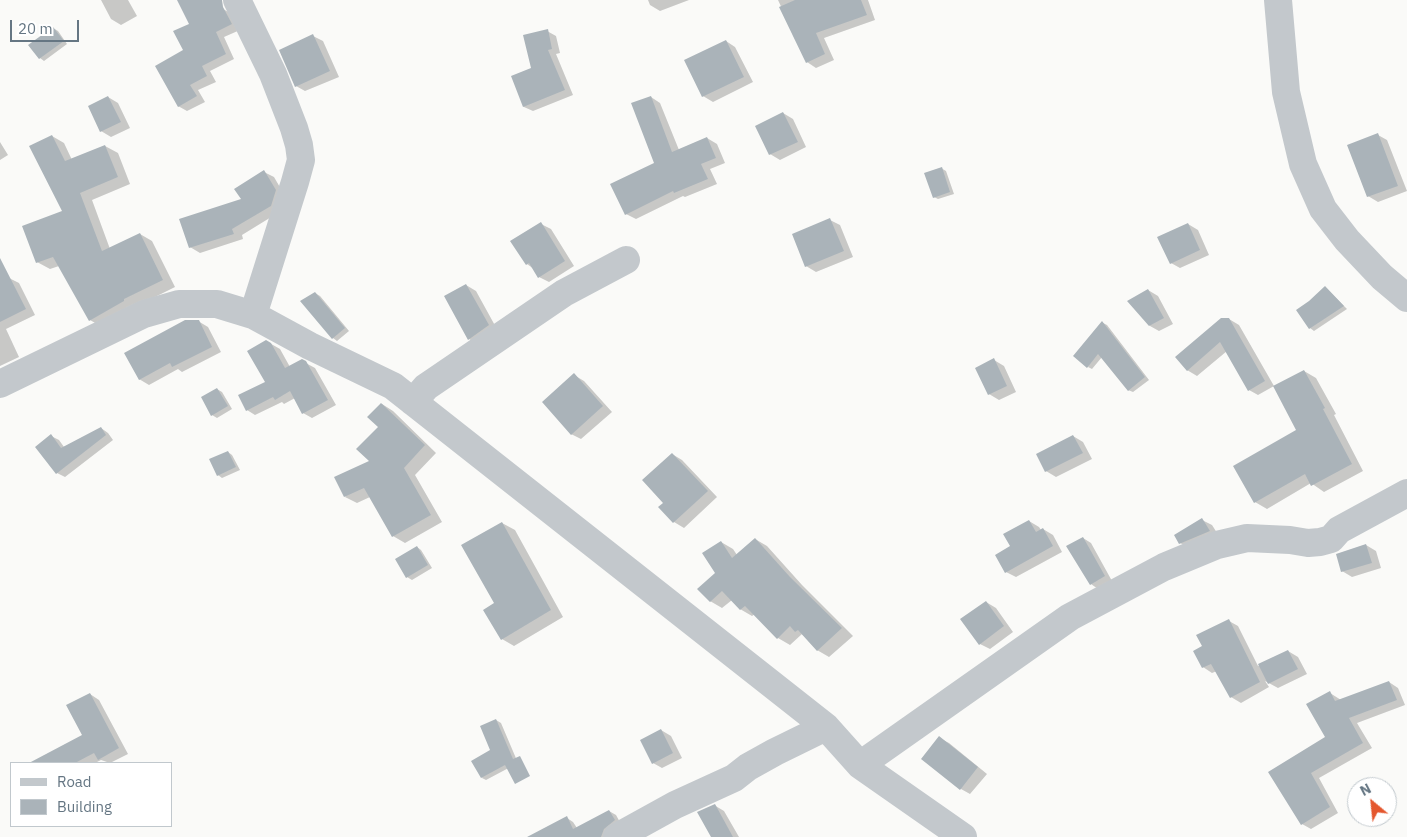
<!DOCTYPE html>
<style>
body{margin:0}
#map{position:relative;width:1407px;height:837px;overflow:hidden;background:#fafaf8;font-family:"IBM Plex Sans",sans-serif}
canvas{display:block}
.legend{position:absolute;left:10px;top:762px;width:162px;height:65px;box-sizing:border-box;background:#fff;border:1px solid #c1c8cd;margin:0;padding:6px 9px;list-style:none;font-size:15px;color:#657683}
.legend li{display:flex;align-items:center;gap:10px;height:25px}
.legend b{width:25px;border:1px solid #c1c8cd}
.north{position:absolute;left:1347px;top:777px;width:50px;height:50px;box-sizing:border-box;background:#fff;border:1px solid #c1c8cd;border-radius:50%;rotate:332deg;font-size:14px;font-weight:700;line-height:20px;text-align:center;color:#657683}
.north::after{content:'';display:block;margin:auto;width:18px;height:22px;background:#e4572e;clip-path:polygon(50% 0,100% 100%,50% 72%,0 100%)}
.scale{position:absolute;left:10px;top:20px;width:69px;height:22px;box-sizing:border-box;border:2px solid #657683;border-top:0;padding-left:6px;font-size:15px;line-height:18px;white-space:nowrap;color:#657683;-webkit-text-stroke:4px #fff;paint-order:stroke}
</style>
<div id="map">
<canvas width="1407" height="837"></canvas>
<ul class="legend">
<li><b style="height:6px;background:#c3c8cc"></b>Road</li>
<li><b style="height:14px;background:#aab3b9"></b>Building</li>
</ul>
<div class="north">N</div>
<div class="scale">20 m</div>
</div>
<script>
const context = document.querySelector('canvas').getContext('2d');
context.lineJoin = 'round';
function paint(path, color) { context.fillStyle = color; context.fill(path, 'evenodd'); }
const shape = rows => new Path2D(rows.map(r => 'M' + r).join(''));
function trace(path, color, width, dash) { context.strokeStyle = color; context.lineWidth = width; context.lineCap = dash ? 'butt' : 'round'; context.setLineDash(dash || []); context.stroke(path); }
paint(shape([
 [101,0,128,0,137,16,121,25,111,19],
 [179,0,216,0,223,9,232,14,240,30,224,37,234,59,210,71,216,82,198,90,205,102,187,111,178,106,184,51,190,25],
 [648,0,689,0,660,11,650,5],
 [778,0,868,0,875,20,824,38,834,60,816,68,807,62],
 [53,28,58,31,67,44,44,61,40,58],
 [547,31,556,36,560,53,556,54,573,95,533,111,524,107,512,77,533,69],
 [313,36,323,41,339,77,305,91,296,86],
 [726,41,735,47,753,82,713,102,703,96],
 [108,97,118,103,130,128,111,137,101,131],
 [651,97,660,103,679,150,707,138,717,144,725,163,710,169,717,184,685,197,683,196,636,219,626,214,656,163],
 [783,113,793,119,806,147,780,160,770,154,757,126],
 [1378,135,1387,140,1407,191,1378,202,1368,196],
 [52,136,64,143,72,160,105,146,118,153,130,184,92,200,110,249,140,234,152,241,175,287,135,307,102,327,90,320,59,266,50,269,37,262,64,212],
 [0,142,8,155,0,160],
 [941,168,946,171,954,194,938,199,934,197],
 [264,172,274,177,285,196,281,211,242,235,243,239,200,253,190,247,242,200],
 [830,220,840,225,853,257,816,272,806,266],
 [541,224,551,229,574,266,549,282,539,277,534,269,527,264],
 [1188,224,1198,230,1209,255,1180,268,1171,263],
 [9,278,19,283,35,315,6,329,19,357,0,366,0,282],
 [466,285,476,291,498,331,478,344,469,339],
 [1325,287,1347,309,1314,331,1310,328,1310,302],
 [1148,290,1158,296,1173,324,1159,331,1150,326],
 [315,293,320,296,349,331,337,341,333,338],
 [1229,319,1239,325,1274,386,1258,395,1249,390,1227,351,1197,376,1187,370],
 [198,321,208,327,221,352,182,372,178,369,149,385,139,379],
 [1103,323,1107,325,1149,380,1133,392,1128,390,1102,357,1092,369,1088,367],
 [266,341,280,349,290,367,302,361,315,368,336,405,312,418,303,413,295,398,284,404,282,402,255,415,247,410,266,383],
 [994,360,1004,366,1016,392,999,400,989,394,977,368],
 [1304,371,1316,378,1336,414,1334,415,1363,471,1324,492,1311,483,1267,509,1255,502,1298,431],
 [574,375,584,381,612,412,581,439,571,434],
 [217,389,222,392,232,409,217,418,212,415],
 [382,404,393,411,436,453,415,475,442,522,405,543,393,536,370,497,357,503,345,497,371,461,379,427],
 [101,428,108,433,113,440,65,477,57,473,51,436,59,440,64,447],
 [1073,436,1083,442,1092,459,1056,477,1046,471],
 [228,452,232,455,240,470,222,478,218,475],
 [672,454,682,460,717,497,684,528,674,522,660,507,665,503],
 [1202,520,1212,525,1219,536,1190,548,1180,543],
 [1029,521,1039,527,1041,530,1043,529,1053,535,1062,552,1016,577,1006,572,1011,547],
 [502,523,515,530,563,617,514,646,502,639,496,603],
 [1083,538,1091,543,1112,581,1098,589,1091,584],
 [755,539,767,546,802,585,853,636,829,657,817,650,802,634,790,645,778,638,755,614,752,616,740,609,732,600,722,608,710,601,717,573,721,542,733,549,737,555],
 [1366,545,1376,551,1381,568,1352,577,1342,571],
 [417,547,421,550,432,568,412,580,407,577],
 [986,602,996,608,1013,632,990,649,980,644],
 [1229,621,1238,626,1258,666,1288,651,1298,657,1307,674,1278,688,1265,681,1269,687,1241,703,1231,697,1217,671,1212,673,1203,667],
 [1389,682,1398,688,1405,705,1357,723,1372,748,1319,778,1338,813,1311,829,1302,824,1270,773,1326,738,1330,693,1341,700],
 [90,694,99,700,128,754,110,763,101,760,95,763,31,763,83,736],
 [496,720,501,723,518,763,486,780,482,778,492,750],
 [661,730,671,736,682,758,662,768,653,763],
 [939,738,949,743,987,774,970,794,961,789],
 [714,805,724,811,739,837,713,837],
 [609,811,616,815,621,824,609,837,556,837,567,818,573,822,577,828]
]), '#0003');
paint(shape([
 [177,0,222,0,223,7,232,24,216,32,226,54,202,66,207,76,190,85,197,96,178,107,155,66,183,50,173,31,189,24],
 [795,0,861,0,867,15,816,33,825,54,806,63,779,7],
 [53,27,64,41,39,59,28,45],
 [548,29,552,49,548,50,565,90,523,107,511,76,531,68,523,35],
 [313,34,330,71,295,87,279,50],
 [726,40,744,77,702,97,684,60],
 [108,96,121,122,100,132,88,106],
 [651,96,672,152,707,137,716,158,701,164,708,179,674,193,673,191,625,215,610,184,654,163,631,103],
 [783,112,798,142,769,155,755,126],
 [1378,133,1398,186,1367,197,1347,145],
 [52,135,65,161,105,145,118,177,80,193,102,251,140,233,163,280,124,299,124,301,89,321,53,257,36,263,22,226,62,211,29,146],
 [942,167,950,192,933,198,924,173],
 [264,170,276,190,271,206,232,229,234,234,189,248,179,219,241,199,234,189],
 [830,218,844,251,805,267,792,234],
 [541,222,565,261,538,278,529,263,526,265,510,241],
 [1188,223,1200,250,1170,264,1157,237],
 [0,258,26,309,0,322],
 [466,284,489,325,468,340,444,296],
 [1325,286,1344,306,1309,329,1296,310,1309,301],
 [1148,289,1164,318,1149,326,1127,301],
 [315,292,345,328,332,339,300,301],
 [1221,318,1229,318,1265,381,1248,391,1220,342,1187,371,1175,357],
 [185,320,199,320,212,347,172,367,170,363,139,380,124,353],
 [1102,321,1145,377,1128,391,1098,354,1087,368,1073,356],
 [266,340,271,343,285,368,302,359,306,361,328,400,302,414,290,391,275,400,273,397,246,411,238,395,265,382,247,351],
 [994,358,1007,386,988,395,975,368],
 [1304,370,1325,408,1323,409,1352,464,1311,486,1305,474,1254,503,1233,466,1296,430,1273,386],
 [574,373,603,406,571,435,542,402],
 [217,388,228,406,211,416,201,397],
 [381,403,425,445,404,468,431,515,392,537,364,488,344,497,334,477,369,461,356,449,378,427,367,417],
 [101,427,106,435,56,474,35,447,51,434,61,448],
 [1073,435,1083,453,1045,472,1036,454],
 [228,451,236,467,217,476,209,459],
 [672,453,708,491,673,523,658,507,663,503,642,480],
 [1202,518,1210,531,1179,544,1174,535],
 [1029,520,1036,532,1043,528,1053,546,1005,573,995,555,1010,546,1003,534],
 [502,522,551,610,501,640,483,610,494,603,461,545],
 [1083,537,1105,576,1090,585,1066,546],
 [755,538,790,577,842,628,817,651,798,630,795,632,790,626,777,639,745,606,740,610,722,591,710,602,697,589,715,573,702,553,721,541,732,558],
 [1366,544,1372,563,1341,572,1336,554],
 [417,546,428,565,406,578,395,559],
 [986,601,1004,626,979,645,960,619],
 [1229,619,1260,682,1230,698,1211,664,1202,668,1193,651,1202,646,1196,635],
 [1288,650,1298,669,1268,684,1258,664],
 [1389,681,1397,700,1349,718,1363,743,1311,773,1330,807,1301,825,1268,772,1325,737,1306,704,1330,691,1335,701],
 [90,693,119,748,98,760,94,753,75,763,29,763,82,735,66,705],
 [496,719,513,759,520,756,530,776,515,784,505,765,481,778,471,761,490,750,480,726],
 [661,729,673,753,652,764,640,740],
 [939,736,978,767,960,790,921,759],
 [715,804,733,837,711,837,697,812],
 [609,810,615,820,604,829,601,837,527,837,567,816,573,829]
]), '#aab3b9');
trace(shape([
 [237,0,273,74,294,128,299,145,301,160,295,182,253,315],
 [1278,0,1286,92,1303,164,1323,209,1347,240,1382,277,1407,298],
 [0,384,144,314,179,304,217,304,253,315,310,346,393,386,826,727,860,765,963,837],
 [413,402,426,387,564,293,626,260],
 [860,765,1070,617,1164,567,1217,545,1247,538,1290,540,1308,543,1320,542,1331,539,1339,530,1407,493],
 [617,837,675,805,734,778,748,767,775,752,826,727]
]), '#c3c8cc', 28);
</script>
